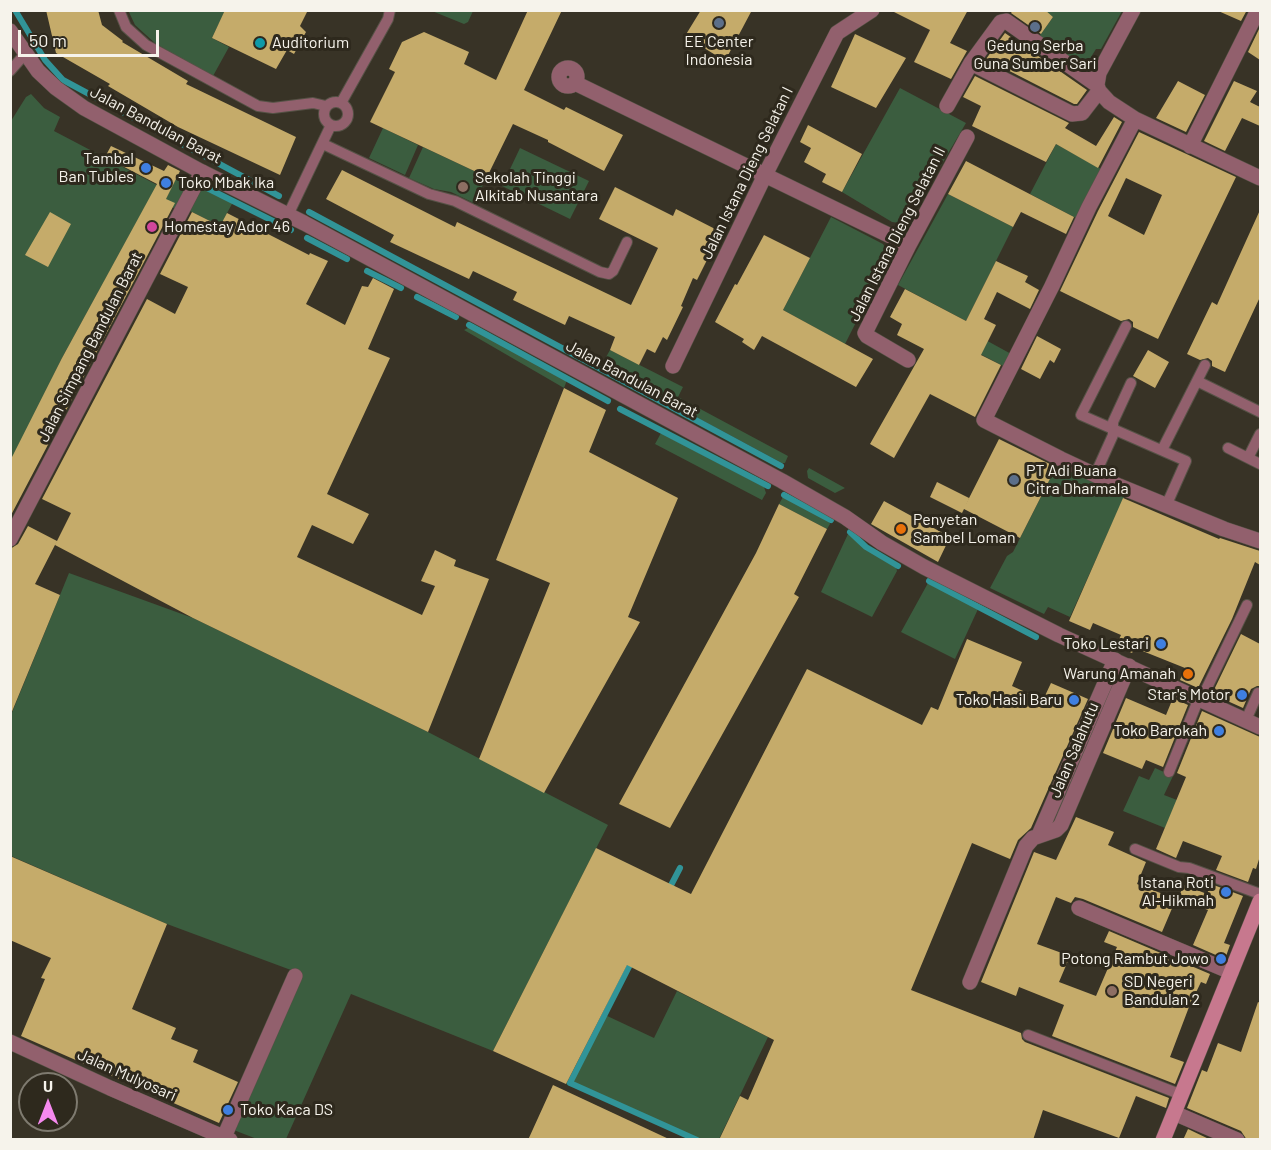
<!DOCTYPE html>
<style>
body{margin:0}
#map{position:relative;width:1271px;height:1150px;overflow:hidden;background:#383326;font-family:Barlow,sans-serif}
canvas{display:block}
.frame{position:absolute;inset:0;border:12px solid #f6f3eb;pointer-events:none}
.north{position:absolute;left:18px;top:1072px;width:60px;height:60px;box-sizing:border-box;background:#2e291d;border:2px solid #7e7a6f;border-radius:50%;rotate:0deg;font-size:16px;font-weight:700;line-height:24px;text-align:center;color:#f6f3eb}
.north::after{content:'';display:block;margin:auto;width:21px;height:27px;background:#f589ee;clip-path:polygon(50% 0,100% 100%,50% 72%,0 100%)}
.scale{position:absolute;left:18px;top:30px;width:141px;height:27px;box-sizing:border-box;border:3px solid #f6f3eb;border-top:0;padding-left:8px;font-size:18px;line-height:21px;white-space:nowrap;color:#f6f3eb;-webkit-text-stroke:4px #2e291d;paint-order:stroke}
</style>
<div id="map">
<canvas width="1271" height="1150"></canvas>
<div class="frame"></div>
<div class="north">U</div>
<div class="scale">50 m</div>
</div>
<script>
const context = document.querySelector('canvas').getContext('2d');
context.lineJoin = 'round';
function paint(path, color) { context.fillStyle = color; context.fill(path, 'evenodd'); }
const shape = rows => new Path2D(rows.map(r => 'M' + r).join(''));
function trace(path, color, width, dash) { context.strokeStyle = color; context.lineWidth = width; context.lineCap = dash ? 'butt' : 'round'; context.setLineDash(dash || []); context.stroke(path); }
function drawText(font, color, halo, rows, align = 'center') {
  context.font = font + ' Barlow,sans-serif'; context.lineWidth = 6; context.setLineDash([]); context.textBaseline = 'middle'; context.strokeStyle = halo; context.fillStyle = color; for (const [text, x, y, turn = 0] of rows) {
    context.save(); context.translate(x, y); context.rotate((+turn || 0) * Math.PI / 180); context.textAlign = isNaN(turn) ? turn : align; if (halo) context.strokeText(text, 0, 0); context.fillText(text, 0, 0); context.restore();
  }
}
paint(shape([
 [128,10,225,11,212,38,229,47,213,76,156,44,135,25],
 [432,11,473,11,468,22,464,24],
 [1045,11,1122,11,1101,49,1096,49,1083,70,1038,38,1053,17],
 [900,88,966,123,927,189,921,187,900,223,892,222,842,192],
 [31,94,44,108,60,117,54,131,157,185,62,358,11,461,11,121,26,97],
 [383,128,418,145,405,175,369,158],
 [1056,144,1101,169,1076,218,1030,194],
 [423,147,487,177,474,203,451,192,434,189,409,178],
 [520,148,589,181,570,219,502,186],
 [178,173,191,180,176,209,164,203],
 [203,187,233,202,220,226,190,211],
 [948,194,1013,227,966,321,898,285],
 [831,217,883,244,890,255,845,344,783,310],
 [470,327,567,380,564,388,464,330],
 [962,327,1013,355,1007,368,955,341],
 [610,350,683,387,678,397,788,456,785,463,782,463,601,366],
 [661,433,764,487,766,493,762,500,655,444],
 [1059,461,1126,493,1070,617,1048,607,1044,614,990,588,1007,556,1013,552],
 [809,468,845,488,835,493,808,478,807,471],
 [783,497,829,521,830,524,827,529,779,504],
 [848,534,865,548,896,567,897,571,872,617,821,592],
 [69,573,193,618,428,732,608,825,493,1051,351,994,286,1139,257,1139,231,1129,299,973,167,924,11,856,11,715],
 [928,583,978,609,955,659,901,632],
 [1155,768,1173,776,1164,795,1177,800,1165,828,1123,811,1139,776,1149,780],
 [677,991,768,1037,719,1139,690,1139,566,1084,603,1014,654,1038]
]), '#3b5d3f');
trace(shape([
 [15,10,45,60,63,80,279,196],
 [205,187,291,230],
 [309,212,781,466],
 [307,238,347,259],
 [367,271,401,288],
 [417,297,456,317],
 [469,325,608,401],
 [620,409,768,486],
 [784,495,831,520],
 [850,532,866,547,898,566],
 [929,581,1036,637],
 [668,891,680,868],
 [633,959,570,1083,697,1140]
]), '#319498', 6);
paint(shape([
 [46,10,98,10,102,25,123,41,122,42,188,81,186,84,296,137,280,175,178,127,108,86,110,84,56,53],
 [225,10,308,10,300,26,306,32,294,54,287,50,276,69,212,38],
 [528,10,562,10,524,90,564,110,566,107,623,135,604,171,548,142,548,140,513,124,487,177,370,122,395,72,389,69,402,42,424,32,469,52,464,64,496,80],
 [701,10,752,10,725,61,685,36],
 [890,10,968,10,950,43,967,51,951,79,914,62,930,30],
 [1013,10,1045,10,1053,17,1041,34,1011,13],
 [1216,10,1247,10,1241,21],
 [1260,27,1260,60,1248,52],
 [1005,33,1087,90,1077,104,1074,104,986,59],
 [855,34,906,58,876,108,831,87],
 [975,76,1069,123,1065,128,1096,146,1114,117,1122,122,1098,168,1056,144,1046,162,972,126,981,106,963,97],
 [1178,81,1205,95,1186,132,1156,118],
 [1234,81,1257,91,1250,102,1260,107,1260,126,1242,118,1225,151,1204,141],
 [808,125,862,154,842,192,822,182,826,174,804,162,811,148,800,142],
 [1139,132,1236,177,1158,339,1133,327,1133,322,1129,319,1121,321,1060,291,1098,211],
 [1126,178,1162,195,1144,235,1108,216],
 [111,146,164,171,168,165,180,171,166,199,175,203,10,517,10,461,62,358,157,184,105,157],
 [966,161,1074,217,1066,234,1021,212,1013,227,948,194],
 [342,170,455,227,457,222,631,305,658,248,599,219,615,187,673,216,676,209,721,232,697,280,693,278,681,306,683,307,667,340,663,337,655,353,647,349,639,365,610,350,615,337,569,316,565,325,513,300,517,292,473,271,469,279,390,242,394,235,326,199],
 [1260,210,1260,297,1225,372,1212,366,1212,361,1208,358,1200,360,1187,354,1212,302,1217,305],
 [50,212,71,224,48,267,25,255],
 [192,212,220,226,227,213,309,255,310,253,328,261,306,304,345,325,362,286,368,287,373,278,394,289,368,349,390,358,327,494,369,514,353,544,312,525,297,557,422,615,435,586,421,581,435,550,456,560,454,566,489,579,428,732,193,618,55,545,71,513,42,499,147,299,175,314,188,287,160,274],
 [764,235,810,258,783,310,873,359,856,387,762,336,754,350,742,342,744,339,715,322,735,284,737,285],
 [996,261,1028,276,1025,282,1039,290,1030,309,997,292,984,319,996,325,981,355,1001,365,975,417,930,394,894,458,870,444,924,349,897,335,902,324,890,317,905,289,966,321],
 [1037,336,1061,349,1054,363,1050,360,1040,379,1021,369],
 [1148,350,1169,362,1155,388,1133,376],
 [564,388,606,410,589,452,678,498,628,617,640,622,544,793,479,759,550,583,496,560],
 [999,439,1056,467,1020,538,964,509,962,513,930,497,937,482,969,498,964,508],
 [1123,498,1219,539,1220,538,1260,551,1260,565,1255,562,1232,619,1198,688,1180,680,1185,668,1135,648,1132,653,1116,646,1121,635,1093,623,1090,630,1069,621],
 [884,501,950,537,938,562,871,524],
 [779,504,827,529,794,594,799,597,670,828,619,804,756,553],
 [28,526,57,541,35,584,60,595,11,714,10,549,18,544],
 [1241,634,1260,644,1260,686,1257,686,1251,689,1243,708,1212,694],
 [967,639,1022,662,1012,686,1043,700,1051,683,1088,699,1031,828,1018,840,1010,859,972,843,911,990,1021,1033,1022,1039,1025,1042,1169,1098,1166,1108,1136,1096,1119,1138,1043,1110,1033,1140,719,1140,740,1096,748,1100,774,1040,627,965,566,1084,493,1051,596,848,691,894,807,669,922,725,931,707,938,710],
 [1126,698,1166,715,1173,698,1188,705,1163,767,1146,760,1142,769,1103,753],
 [1202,711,1260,737,1260,856,1256,869,1253,868,1248,882,1216,870,1222,856,1183,841,1176,858,1156,849,1186,777,1177,773],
 [1076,817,1114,832,1108,845,1146,862,1137,884,1176,899,1162,932,1083,899,1075,897,1071,903,1056,897,1037,944,1070,956,1059,982,1096,996,1117,947,1104,942,1109,931,1210,974,1206,984,1201,982,1189,1007,1170,1057,1184,1062,1175,1084,1052,1036,1064,1005,1019,987,1016,996,981,982,1034,852,1056,860],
 [10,856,167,924,132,1009,176,1028,171,1039,198,1050,193,1062,238,1082,219,1123,21,1036,45,979,41,978,51,958,10,940],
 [1211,884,1243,896,1224,943,1230,945,1225,959,1193,945,1208,910,1178,898,1184,885,1207,894],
 [1258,1002,1260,1003,1260,1140,1247,1140,1241,1131,1187,1108,1202,1070,1207,1072,1218,1043,1241,1052],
 [553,1085,628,1120,671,1140,528,1140],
 [1188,1129,1211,1140,1183,1140]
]), '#c5ab6a');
const service = shape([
 [119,10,126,27,146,45,258,106,273,108,313,103,326,106],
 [10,71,25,54],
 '324 114a12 12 0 1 1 24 0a12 12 0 1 1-24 0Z',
 [341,103,388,19,390,10],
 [323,144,429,194,455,201,600,272,609,274,613,271,627,242],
 [288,215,331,125],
 [1126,326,1081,415,1186,461,1166,506],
 [1197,381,1260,412],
 [1228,448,1260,464],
 [1162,450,1205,365],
 [1248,458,1260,434],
 [1095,475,1113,435,1113,422,1131,383],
 [1201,700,1247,605],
 [1246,720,1258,693],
 [1169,772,1199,698],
 [1135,849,1179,867,1189,868,1260,894],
 [1028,1035,1182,1095]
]);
const minor = shape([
 [971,63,1072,114,1082,113,1099,91],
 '559 77a9 9 0 1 1 18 0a9 9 0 1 1-18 0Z',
 [575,83,909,245],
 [1097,85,1099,73,1133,10],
 [947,106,971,63,1001,22,1006,21,1097,85,1099,91,1109,102,1135,119,1260,178],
 [1135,119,1089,207,1052,286,984,420,1061,459,1119,486,1224,529,1260,541],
 [1190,146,1258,10],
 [908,360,867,336,865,333,909,245,967,137],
 [673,366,765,175,837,33,872,10],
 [10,539,202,172],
 [1039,835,1115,660],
 [1079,908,1231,972],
 [970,982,1026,846,1033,838,1056,830,1061,825,1129,666],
 [10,1042,110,1088,230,1140],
 [1174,1113,1237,1140],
 [224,1137,295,976]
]);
const tertiary = shape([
 [10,31,38,71,56,88,84,108,202,172,304,223,782,481,845,517,882,543,924,567,1059,635,1260,727]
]);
const secondary = shape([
 [1163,1140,1260,901]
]);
trace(service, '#565246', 12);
trace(minor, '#565246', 16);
trace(tertiary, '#565246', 16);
trace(secondary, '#565246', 16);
trace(service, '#92606d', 10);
trace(minor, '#92606d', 15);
trace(tertiary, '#92606d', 15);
trace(secondary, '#c7788e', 15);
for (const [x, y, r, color] of [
 [719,23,6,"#5c6f8a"],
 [1035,27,6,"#5c6f8a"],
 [260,43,6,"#0f9aa8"],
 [146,168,6,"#3f7fe0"],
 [166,183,6,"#3f7fe0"],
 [463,187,6,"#8d6e63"],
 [152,227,6,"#d1479c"],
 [1014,480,6,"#5c6f8a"],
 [901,529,6,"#e8710a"],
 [1161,644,6,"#3f7fe0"],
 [1188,674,6,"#e8710a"],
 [1242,695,6,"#3f7fe0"],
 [1074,700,6,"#3f7fe0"],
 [1219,731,6,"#3f7fe0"],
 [1226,892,6,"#3f7fe0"],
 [1221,959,6,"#3f7fe0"],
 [1112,991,6,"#8d6e63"],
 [228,1110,6,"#3f7fe0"]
]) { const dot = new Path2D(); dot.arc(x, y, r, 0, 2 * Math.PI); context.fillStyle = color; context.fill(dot); trace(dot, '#2e291d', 2); }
drawText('16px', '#f6f3eb', '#2e291d', [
 ["EE Center",719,42,"center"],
 ["Indonesia",719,60,"center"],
 ["Auditorium",272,43],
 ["Gedung Serba",1035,46,"center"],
 ["Guna Sumber Sari",1035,64,"center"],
 ["Tambal",134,159,"right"],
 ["Ban Tubles",134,177,"right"],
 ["Sekolah Tinggi",475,178],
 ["Alkitab Nusantara",475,196],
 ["Toko Mbak Ika",178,183],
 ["Homestay Ador 46",164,227],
 ["PT Adi Buana",1026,471],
 ["Citra Dharmala",1026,489],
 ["Penyetan",913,520],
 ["Sambel Loman",913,538],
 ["Toko Lestari",1149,644,"right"],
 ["Warung Amanah",1176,674,"right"],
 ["Star's Motor",1230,695,"right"],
 ["Toko Hasil Baru",1062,700,"right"],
 ["Toko Barokah",1207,731,"right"],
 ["Istana Roti",1214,883,"right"],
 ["Al-Hikmah",1214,901,"right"],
 ["Potong Rambut Jowo",1209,959,"right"],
 ["SD Negeri",1124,982],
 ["Bandulan 2",1124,1000],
 ["Toko Kaca DS",240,1110]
], 'left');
drawText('16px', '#f6f3eb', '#2e291d', [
 ["Jalan Bandulan Barat",156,125,28],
 ["Jalan Istana Dieng Selatan I",747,173,-64],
 ["Jalan Istana Dieng Selatan II",897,234,-63],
 ["Jalan Simpang Bandulan Barat",90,347,-63],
 ["Jalan Bandulan Barat",632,379,28],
 ["Jalan Salahutu",1074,750,-67],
 ["Jalan Mulyosari",127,1075,24]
]);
</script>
